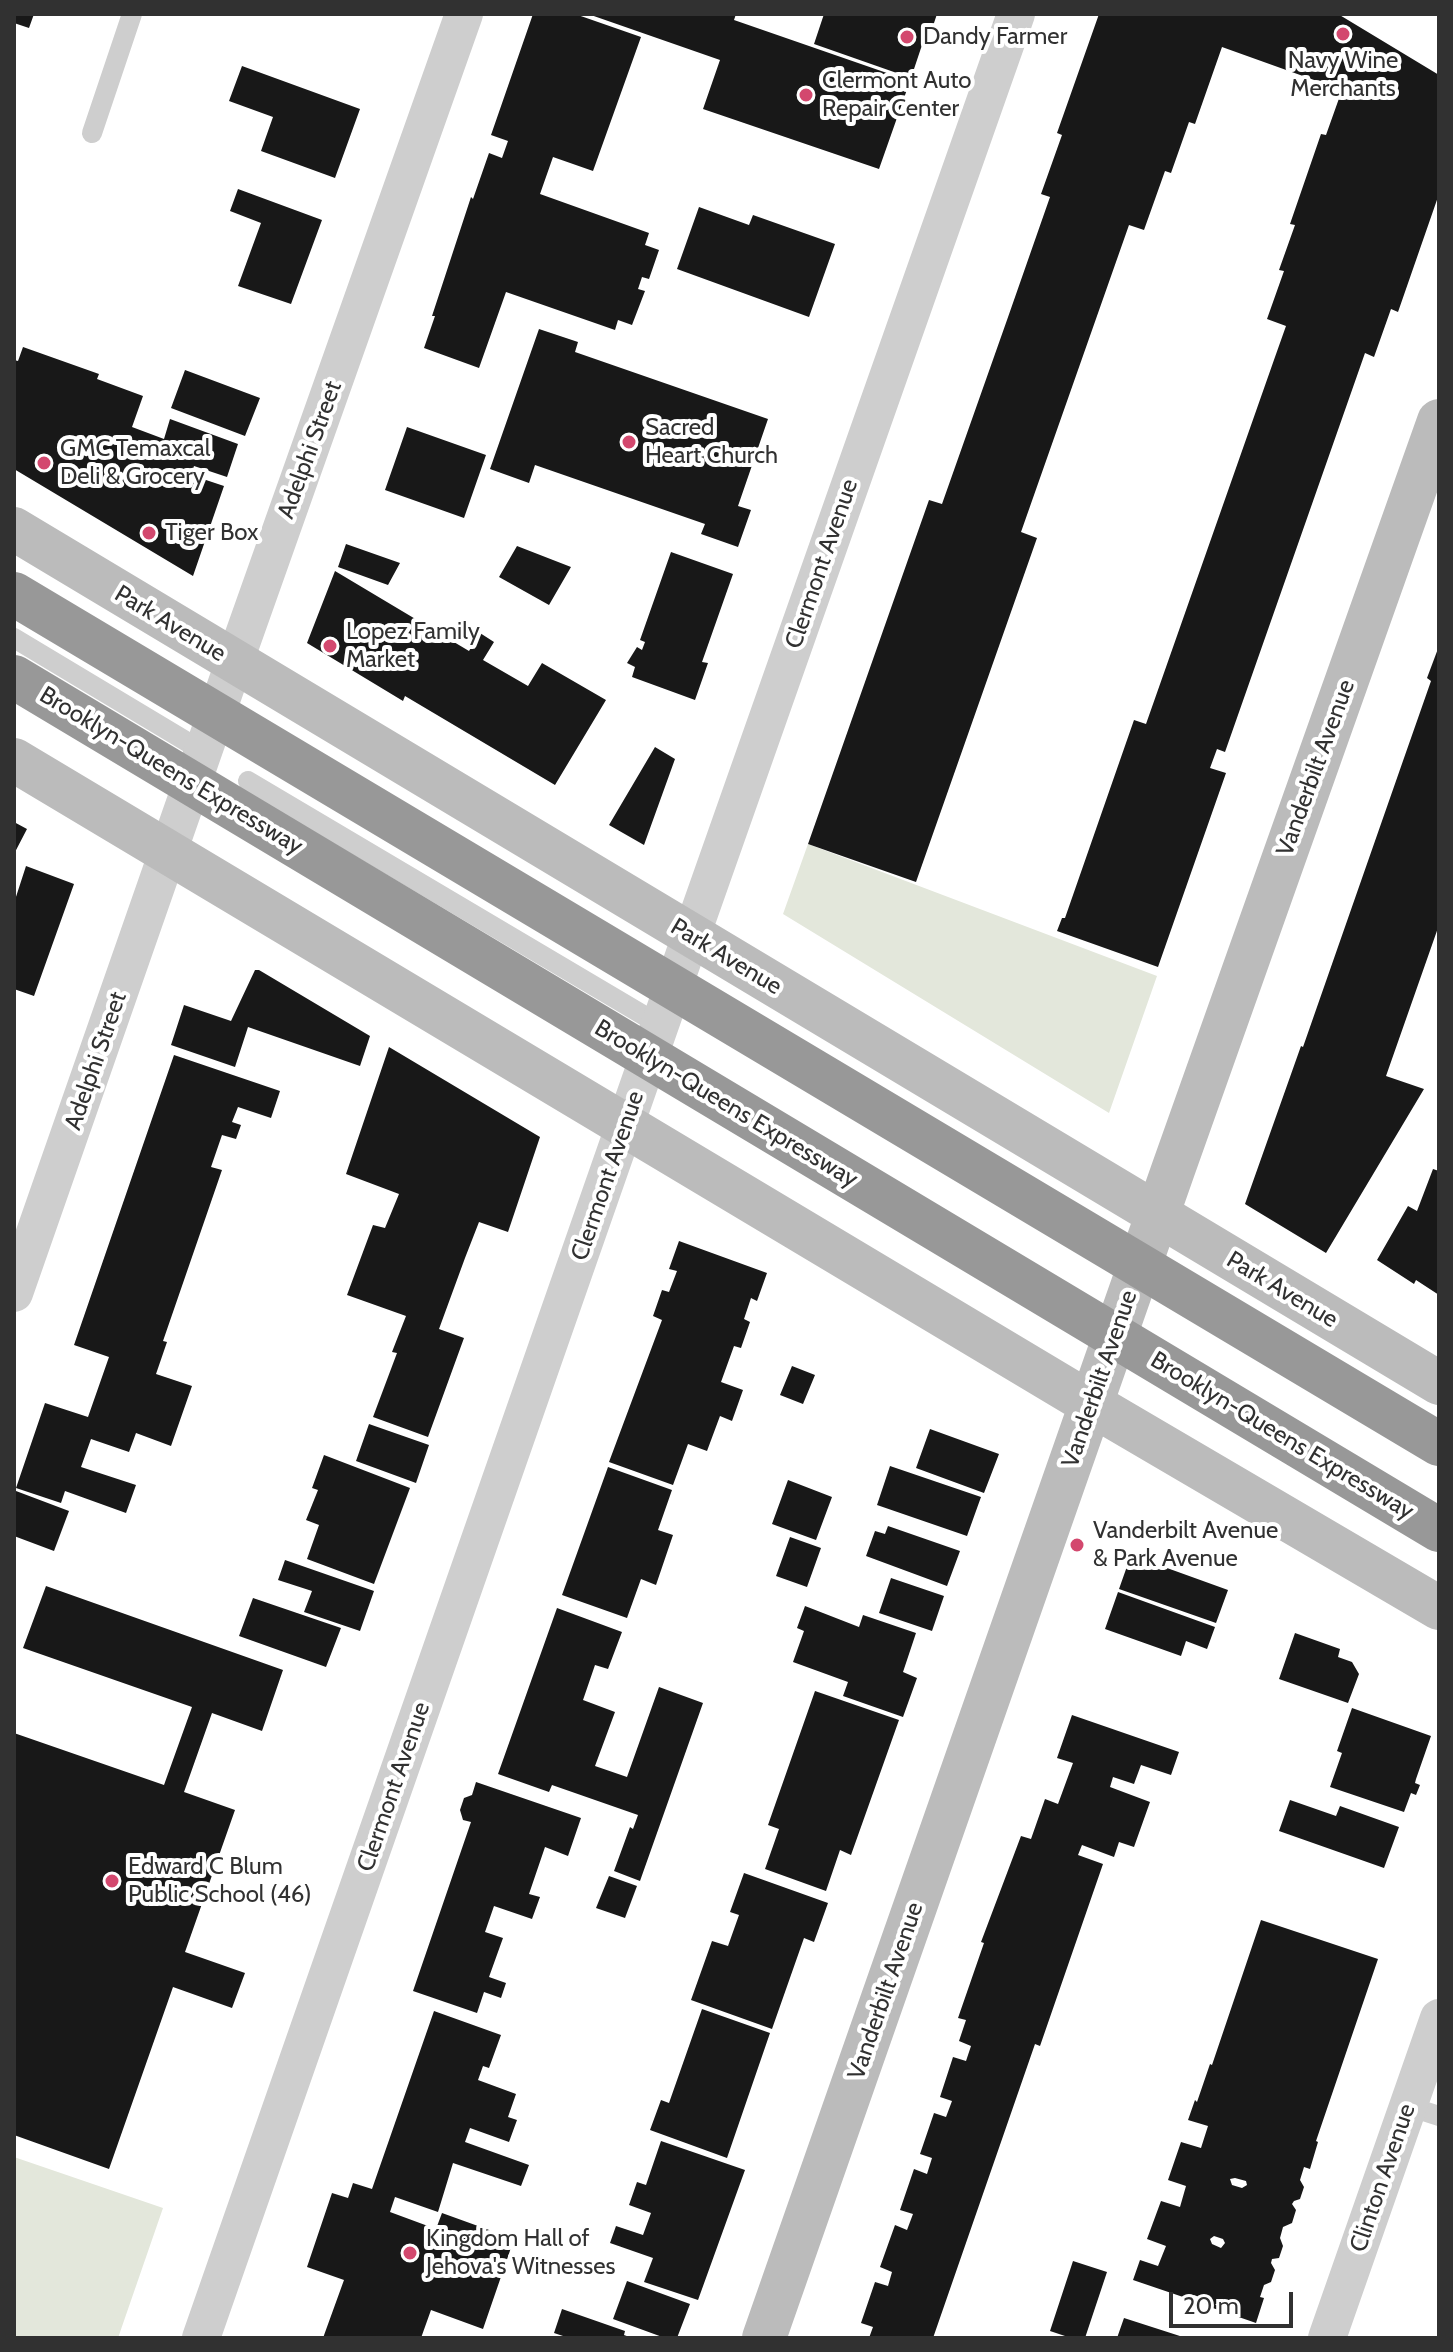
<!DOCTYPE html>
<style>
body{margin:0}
#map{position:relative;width:1453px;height:2352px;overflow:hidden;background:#fff;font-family:Cabin,sans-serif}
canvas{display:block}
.frame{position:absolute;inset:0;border:16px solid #313131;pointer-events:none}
.scale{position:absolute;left:1169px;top:2292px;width:124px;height:36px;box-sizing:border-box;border:4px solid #313131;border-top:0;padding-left:10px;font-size:24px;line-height:28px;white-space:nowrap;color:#313131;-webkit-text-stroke:6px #fff;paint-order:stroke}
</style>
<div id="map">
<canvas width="1453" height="2352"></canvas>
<div class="frame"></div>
<div class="scale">20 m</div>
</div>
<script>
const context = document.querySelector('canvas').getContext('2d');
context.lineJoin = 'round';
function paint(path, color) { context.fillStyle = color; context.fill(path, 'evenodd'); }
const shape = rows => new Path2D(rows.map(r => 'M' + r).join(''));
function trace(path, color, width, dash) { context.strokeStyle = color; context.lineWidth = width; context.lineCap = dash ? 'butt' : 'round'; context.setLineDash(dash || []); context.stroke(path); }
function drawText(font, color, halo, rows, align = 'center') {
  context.font = font + ' Cabin,sans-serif'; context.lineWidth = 8; context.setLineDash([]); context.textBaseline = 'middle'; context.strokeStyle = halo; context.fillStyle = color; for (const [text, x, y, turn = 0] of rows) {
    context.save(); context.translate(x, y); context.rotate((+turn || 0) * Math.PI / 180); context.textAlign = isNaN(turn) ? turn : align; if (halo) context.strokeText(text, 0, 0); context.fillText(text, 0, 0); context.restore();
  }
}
paint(shape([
 [808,844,1157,976,1109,1113,783,914],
 [14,2157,163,2208,118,2338,14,2338]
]), '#e3e7db');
paint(shape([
 [14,14,34,14,29,28,14,23],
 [533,14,575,14,641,37,593,171,553,157,540,194,649,233,645,245,659,250,649,279,642,277,638,289,645,291,632,325,618,320,615,330,506,292,479,368,424,348,435,316,432,316,471,197,473,199,489,153,502,158,508,141,491,135],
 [588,14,736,14,734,20,910,81,879,169,703,109,720,60],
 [824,14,937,14,930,35,926,33,911,78,814,44],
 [1099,14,1338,14,1439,75,1439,194,1398,312,1391,309,1374,357,1365,353,1225,752,1217,749,1210,768,1226,773,1158,967,1057,931,1062,918,1065,918,1134,720,1146,724,1275,357,1286,326,1267,319,1284,271,1279,270,1295,225,1290,224,1321,134,1326,135,1342,90,1222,47,1195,124,1189,122,1171,173,1165,171,1144,230,1129,225,1021,532,1037,538,916,882,808,844,929,500,942,504,1007,320,1050,197,1041,194,1062,135,1057,133],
 [242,66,360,109,335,178,261,151,273,117,229,101],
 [238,189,322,220,291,304,238,286,261,223,230,211],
 [699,207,749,225,753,215,835,244,809,317,677,269],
 [539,329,578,342,575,352,768,419,738,506,751,510,738,547,701,534,705,524,535,465,529,483,490,469],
 [23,347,99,374,97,379,143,396,132,427,164,439,170,419,238,444,227,477,194,466,191,475,224,486,193,576,14,469,14,360,18,361],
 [185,370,260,398,245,436,171,408],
 [407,427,486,455,464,518,385,490],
 [346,544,400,563,388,585,338,567],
 [517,546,571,567,549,605,499,577],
 [671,552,733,574,702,662,708,663,695,700,632,677,635,667,627,663,637,647,642,650,645,642,640,640],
 [335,571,469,651,480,633,494,642,483,660,528,686,542,663,606,700,555,785,405,696,403,701,307,643],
 [1439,646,1439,925,1386,1076,1424,1089,1326,1253,1245,1204,1301,1046,1303,1047,1404,758,1431,681,1427,678],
 [655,747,675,759,644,845,609,825],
 [14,822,27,829,14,854],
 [26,866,74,884,34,996,14,989,14,903],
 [255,970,259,970,370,1036,360,1066,248,1027,235,1067,171,1045,184,1005,231,1021],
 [389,1047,540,1137,508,1232,479,1222,465,1258,439,1329,464,1338,428,1437,373,1417,397,1353,392,1352,406,1316,347,1295,373,1225,385,1228,399,1194,346,1174],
 [174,1055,280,1091,271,1118,238,1107,232,1122,241,1125,236,1139,222,1135,211,1167,222,1170,163,1341,167,1342,156,1374,192,1386,171,1446,136,1433,129,1452,91,1439,81,1467,136,1485,126,1513,65,1491,61,1503,16,1488,45,1403,88,1417,109,1357,74,1345],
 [1433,1169,1439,1171,1439,1295,1416,1280,1414,1284,1377,1260,1408,1206,1417,1211],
 [679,1241,767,1273,757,1301,751,1298,744,1319,750,1322,741,1348,734,1346,721,1382,743,1390,732,1421,720,1416,707,1451,688,1444,673,1485,609,1462,662,1320,653,1316,662,1290,669,1292,677,1271,669,1269],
 [792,1366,815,1375,803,1404,780,1395],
 [369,1424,429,1445,416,1483,356,1461],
 [930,1429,999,1454,984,1493,916,1468],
 [324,1455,410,1488,374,1584,307,1559,319,1525,306,1520,318,1490,312,1488],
 [890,1466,981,1497,967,1536,877,1505],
 [608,1467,672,1490,658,1530,673,1535,656,1585,641,1579,627,1618,562,1595],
 [788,1480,832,1497,816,1540,772,1524],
 [16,1491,69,1511,54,1551,14,1536,14,1497],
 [888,1526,960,1551,947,1586,866,1556,875,1531,885,1534],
 [790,1537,821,1548,807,1587,776,1576],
 [1131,1555,1228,1590,1216,1623,1119,1589],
 [285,1560,374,1591,360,1631,304,1612,312,1591,278,1580],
 [891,1578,944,1596,932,1631,879,1613],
 [46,1586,283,1670,262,1731,212,1713,184,1792,235,1810,185,1952,245,1973,232,2008,173,1987,109,2169,14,2135,14,1733,164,1785,192,1707,23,1648],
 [1118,1592,1215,1627,1207,1649,1186,1641,1181,1656,1105,1629],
 [253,1598,341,1628,326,1667,239,1636],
 [805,1606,859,1627,863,1615,916,1633,903,1672,917,1678,903,1717,843,1696,848,1682,793,1662,804,1631,797,1628],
 [557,1608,622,1632,608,1669,595,1665,583,1700,615,1712,595,1766,627,1777,659,1687,703,1703,640,1881,614,1871,630,1827,633,1829,638,1815,552,1785,549,1792,498,1774],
 [1295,1633,1340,1649,1338,1657,1352,1662,1359,1674,1348,1703,1279,1679],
 [815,1691,899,1720,851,1855,840,1850,826,1891,765,1869,779,1829,768,1825],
 [1352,1708,1431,1736,1416,1779,1415,1783,1420,1785,1416,1795,1411,1793,1404,1812,1330,1787,1342,1753,1337,1751],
 [1072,1715,1179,1752,1171,1775,1141,1765,1134,1784,1113,1777,1110,1787,1150,1802,1134,1847,1119,1842,1114,1857,1082,1845,1078,1855,1103,1864,1040,2046,1035,2044,933,2338,869,2338,873,2327,861,2323,875,2282,888,2286,892,2272,880,2267,895,2225,907,2230,913,2214,900,2210,914,2169,927,2174,932,2158,920,2154,934,2113,946,2117,952,2101,940,2097,953,2057,966,2061,971,2046,959,2041,966,2020,958,2018,984,1943,981,1942,1021,1836,1031,1839,1045,1799,1058,1804,1073,1763,1057,1758],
 [476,1782,581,1818,568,1856,545,1847,529,1894,540,1897,532,1919,494,1906,485,1932,503,1938,489,1977,506,1983,501,1998,484,1992,477,2013,413,1991,471,1822,463,1820,460,1810,464,1798,472,1795],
 [1290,1800,1336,1816,1340,1806,1399,1827,1384,1868,1279,1831],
 [744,1873,828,1903,814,1942,804,1938,772,2029,691,2000,712,1941,728,1946,739,1915,730,1912],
 [609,1876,637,1886,625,1918,596,1908],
 [1261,1920,1378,1959,1316,2141,1318,2142,1310,2169,1304,2167,1300,2180,1304,2187,1300,2199,1294,2201,1292,2204,1296,2210,1292,2223,1283,2227,1280,2238,1283,2246,1279,2258,1272,2259,1271,2263,1275,2270,1271,2282,1264,2285,1260,2297,1264,2298,1256,2323,1207,2306,1204,2299,1194,2295,1186,2298,1133,2280,1140,2260,1158,2266,1166,2246,1147,2239,1161,2201,1180,2207,1186,2186,1168,2180,1181,2142,1201,2148,1208,2126,1188,2120,1195,2100,1197,2102,1210,2064,1212,2065],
 [1235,2178,1246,2181,1247,2185,1242,2188,1232,2185,1230,2179],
 [1214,2236,1223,2239,1225,2243,1221,2248,1212,2244,1210,2239],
 [702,2009,770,2033,727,2158,650,2130,661,2100,669,2103],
 [434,2011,501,2035,489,2068,483,2066,478,2080,516,2094,508,2117,517,2120,509,2142,470,2128,465,2142,529,2165,521,2186,453,2163,438,2212,395,2197,390,2212,436,2229,442,2213,514,2239,483,2329,431,2310,421,2338,323,2338,344,2280,307,2267,332,2193,348,2198,353,2183,372,2189],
 [661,2141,745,2170,698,2300,644,2282,653,2258,610,2243,616,2226,643,2235,651,2213,629,2205,637,2182,646,2185],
 [1073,2261,1107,2272,1085,2338,1071,2338,1050,2331],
 [627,2281,690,2304,677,2338,665,2338,613,2319],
 [562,2309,625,2331,624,2335,632,2338,569,2338,554,2333],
 [1124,2318,1183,2337,1183,2338,1117,2338]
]), '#181818');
trace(shape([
 [92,133,132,14],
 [14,638,204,752],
 [248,781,660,1025],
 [1408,2106,1439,2116]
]), '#cecece', 20);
trace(shape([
 [14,1293,234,663,464,14],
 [201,2338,691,936,1016,14],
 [1327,2338,1439,2018]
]), '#cecece', 38);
trace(shape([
 [14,529,1439,1383],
 [14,760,1091,1404,1439,1608],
 [764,2338,1173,1170,1439,421]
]), '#bbb', 44);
trace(shape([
 [14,594,1439,1444],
 [14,677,1439,1530]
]), '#989898', 44);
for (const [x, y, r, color] of [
 [1343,34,8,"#d3486e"],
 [907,37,8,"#d3486e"],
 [806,95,8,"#d3486e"],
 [629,442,8,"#d3486e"],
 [44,463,8,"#d3486e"],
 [149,533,8,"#d3486e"],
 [330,646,8,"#d3486e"],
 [1077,1545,8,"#d3486e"],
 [112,1881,8,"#d3486e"],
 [410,2253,8,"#d3486e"]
]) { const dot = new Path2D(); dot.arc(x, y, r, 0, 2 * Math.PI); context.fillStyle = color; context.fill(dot); trace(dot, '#fff', 3); }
drawText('24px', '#313131', '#fff', [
 ["Dandy Farmer",923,37],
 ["Navy Wine",1343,61,"center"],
 ["Merchants",1343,89,"center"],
 ["Clermont Auto",822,81],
 ["Repair Center",822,109],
 ["Sacred",645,428],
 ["Heart Church",645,456],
 ["GMC Temaxcal",60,449],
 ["Deli & Grocery",60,477],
 ["Tiger Box",165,533],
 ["Lopez Family",346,632],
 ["Market",346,660],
 ["Vanderbilt Avenue",1093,1531],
 ["& Park Avenue",1093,1559],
 ["Edward C Blum",128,1867],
 ["Public School (46)",128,1895],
 ["Kingdom Hall of",426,2239],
 ["Jehova's Witnesses",426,2267]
], 'left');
drawText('24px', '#313131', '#fff', [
 ["Adelphi Street",310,450,-70],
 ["Clermont Avenue",822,564,-71],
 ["Park Avenue",170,624,31],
 ["Vanderbilt Avenue",1316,768,-70],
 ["Brooklyn-Queens Expressway",171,771,31],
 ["Park Avenue",726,957,31],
 ["Adelphi Street",96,1061,-71],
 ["Brooklyn-Queens Expressway",726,1104,31],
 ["Clermont Avenue",608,1176,-71],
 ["Park Avenue",1282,1290,31],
 ["Vanderbilt Avenue",1100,1379,-71],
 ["Brooklyn-Queens Expressway",1282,1436,31],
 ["Clermont Avenue",394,1787,-71],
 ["Vanderbilt Avenue",886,1991,-71],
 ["Clinton Avenue",1383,2178,-71]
]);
</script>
